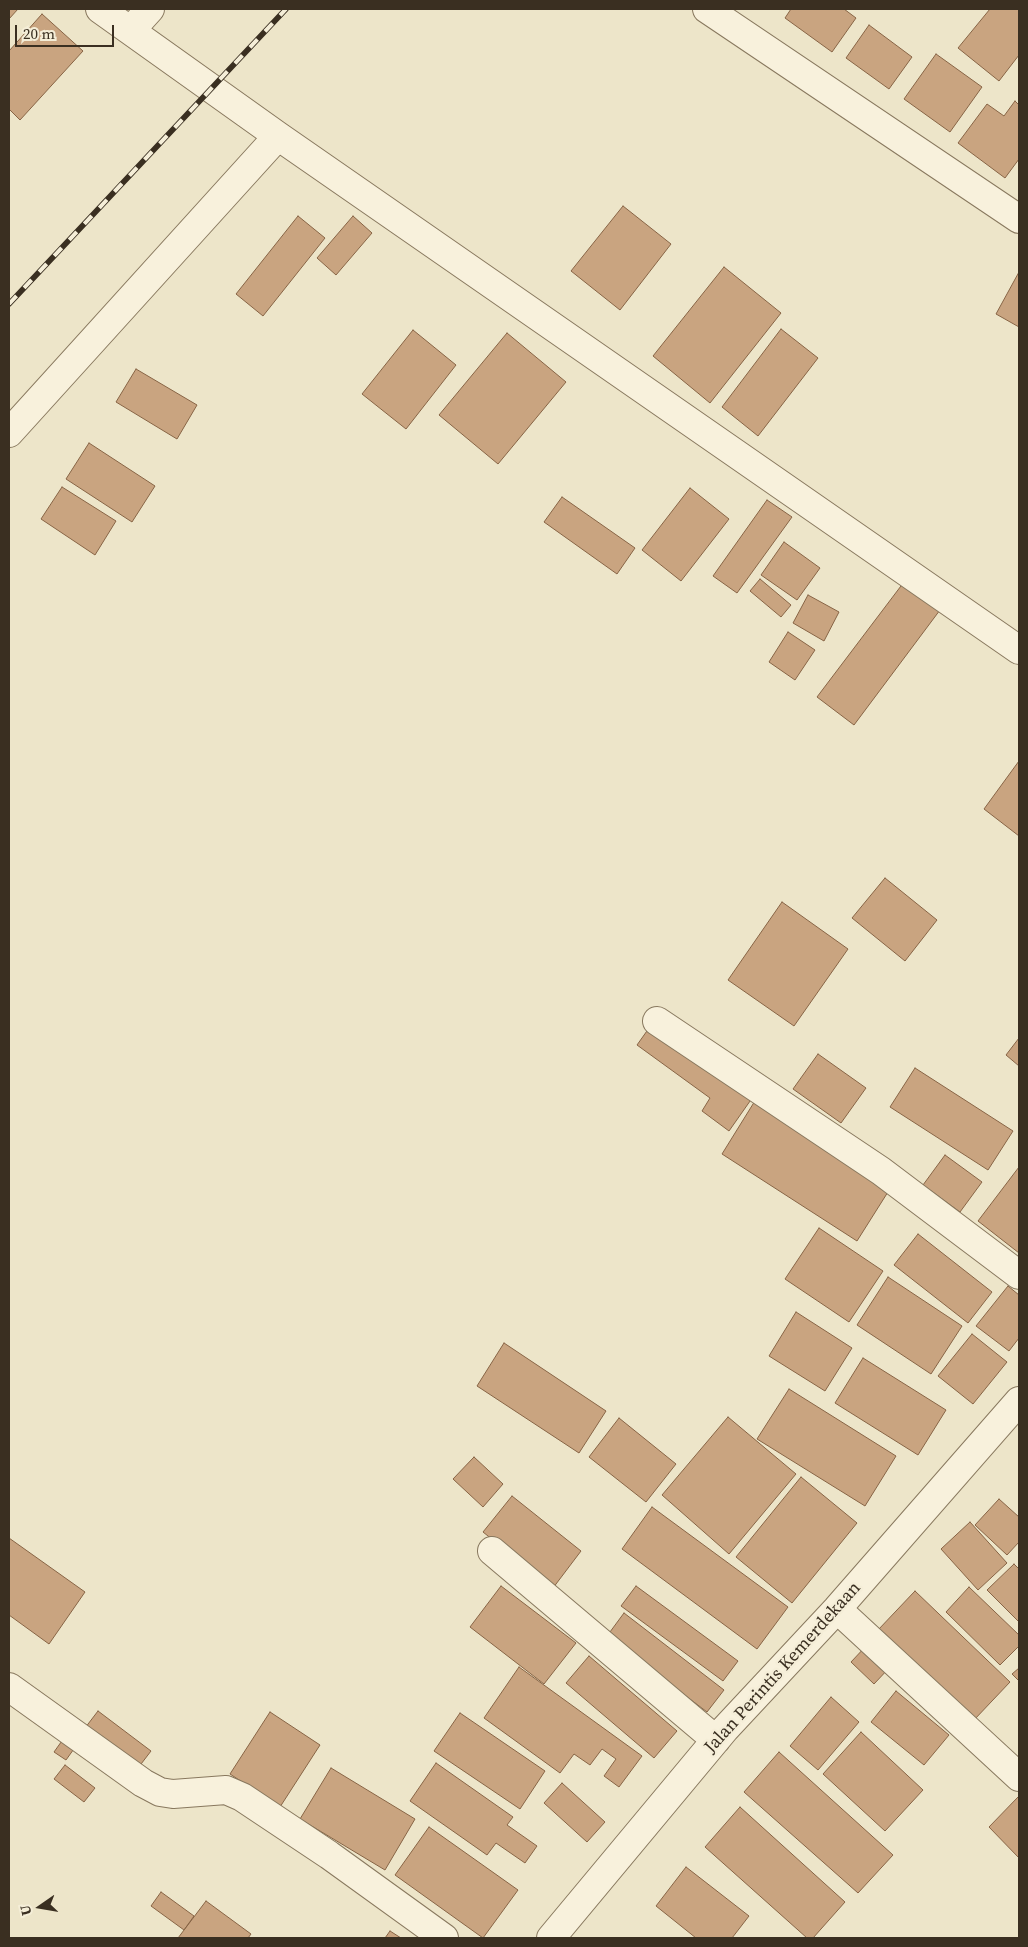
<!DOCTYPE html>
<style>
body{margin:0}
#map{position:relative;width:1028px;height:1947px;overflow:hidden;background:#ede5c9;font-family:"Source Serif 4",serif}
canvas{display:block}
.frame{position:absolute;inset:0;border:10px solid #3a2f21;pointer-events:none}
.north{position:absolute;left:15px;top:1882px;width:50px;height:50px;-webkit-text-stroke:4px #f5eed8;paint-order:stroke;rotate:257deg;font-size:14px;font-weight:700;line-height:20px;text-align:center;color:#3a2f21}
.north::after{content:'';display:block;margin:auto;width:18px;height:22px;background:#3a2f21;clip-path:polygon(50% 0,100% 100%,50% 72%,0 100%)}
.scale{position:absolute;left:15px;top:25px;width:99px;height:22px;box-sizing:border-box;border:2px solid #3a2f21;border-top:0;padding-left:6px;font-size:15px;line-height:18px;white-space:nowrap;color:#3a2f21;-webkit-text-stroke:4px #f5eed8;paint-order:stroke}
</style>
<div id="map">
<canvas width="1028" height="1947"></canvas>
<div class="frame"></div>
<div class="north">U</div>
<div class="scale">20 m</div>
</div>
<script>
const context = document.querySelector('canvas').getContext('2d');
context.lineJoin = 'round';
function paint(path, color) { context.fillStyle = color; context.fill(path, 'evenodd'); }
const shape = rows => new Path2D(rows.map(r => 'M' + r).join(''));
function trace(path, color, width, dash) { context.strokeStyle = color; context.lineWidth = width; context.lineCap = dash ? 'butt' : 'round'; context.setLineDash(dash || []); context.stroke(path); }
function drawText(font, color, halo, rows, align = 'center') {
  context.font = font + ' "Source Serif 4",serif'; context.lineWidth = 5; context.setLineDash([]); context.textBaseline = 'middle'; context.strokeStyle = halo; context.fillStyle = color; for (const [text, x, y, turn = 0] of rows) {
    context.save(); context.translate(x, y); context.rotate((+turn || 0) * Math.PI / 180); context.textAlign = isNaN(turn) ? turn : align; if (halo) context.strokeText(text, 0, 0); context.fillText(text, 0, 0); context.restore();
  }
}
const building = shape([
 [9,9,18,9,9,19,9,9],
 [791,9,844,9,856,18,832,52,785,18,791,9],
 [990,9,1019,9,1019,55,999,81,958,48,990,9],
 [42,14,83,51,20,120,9,109,9,51,42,14],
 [869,25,912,57,889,89,846,58,869,25],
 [936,54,982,87,950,132,904,99,936,54],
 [1015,101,1019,105,1019,159,1005,178,958,143,987,104,1004,116,1015,101],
 [623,206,671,244,620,310,571,271,623,206],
 [298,216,325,238,263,316,236,294,298,216],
 [353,216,372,233,336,275,317,258,353,216],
 [724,267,781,313,710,403,653,356,724,267],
 [1019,272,1019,327,996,314,1019,272],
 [781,329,818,358,758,436,722,407,781,329],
 [413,330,456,365,406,429,362,394,413,330],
 [507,333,566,382,498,464,439,415,507,333],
 [136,369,197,405,177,439,116,402,136,369],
 [89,443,155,486,132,522,66,479,89,443],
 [62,487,116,521,95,555,41,519,62,487],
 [690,488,729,519,681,581,642,550,690,488],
 [562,497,635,548,617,574,544,522,562,497],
 [767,500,792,517,737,593,713,576,767,500],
 [784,542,820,568,797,600,761,575,784,542],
 [760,579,791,605,781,617,750,591,760,579],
 [904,582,940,610,854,725,817,697,904,582],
 [808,595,839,612,824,641,793,623,808,595],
 [788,632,815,650,795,680,769,662,788,632],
 [1019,761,1019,836,984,809,1019,761],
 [885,878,937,920,905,961,852,918,885,878],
 [782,902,848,949,794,1026,728,980,782,902],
 [654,1021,755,1094,729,1131,702,1111,710,1098,637,1045,654,1021],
 [1019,1038,1019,1066,1006,1055,1019,1038],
 [818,1054,866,1088,841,1123,793,1089,818,1054],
 [915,1068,1013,1131,988,1170,890,1107,915,1068],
 [758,1096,893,1184,857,1241,722,1154,758,1096],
 [945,1155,982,1182,960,1212,923,1185,945,1155],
 [1019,1167,1019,1253,978,1221,1019,1167],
 [819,1228,883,1271,849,1322,785,1279,819,1228],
 [918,1234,992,1292,968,1323,894,1265,918,1234],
 [888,1277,962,1326,931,1374,857,1325,888,1277],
 [1008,1286,1019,1295,1019,1338,1009,1351,976,1326,1008,1286],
 [796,1312,852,1348,825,1391,769,1356,796,1312],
 [972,1334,1007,1362,973,1404,938,1376,972,1334],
 [504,1343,606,1411,579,1453,477,1386,504,1343],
 [863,1358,946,1410,918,1455,835,1403,863,1358],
 [789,1389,896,1456,865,1506,757,1439,789,1389],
 [728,1417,796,1474,729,1554,662,1495,728,1417],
 [619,1418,676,1464,646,1502,589,1457,619,1418],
 [474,1457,503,1484,483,1507,453,1479,474,1457],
 [801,1477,857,1523,792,1603,736,1557,801,1477],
 [512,1496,581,1551,553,1588,483,1532,512,1496],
 [999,1499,1019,1517,1019,1542,1007,1555,975,1525,999,1499],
 [652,1507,788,1607,757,1649,622,1549,652,1507],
 [970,1522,1007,1563,978,1590,941,1549,970,1522],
 [9,1538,85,1592,49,1644,9,1615,9,1538],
 [1014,1564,1019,1569,1019,1622,987,1590,1014,1564],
 [501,1586,576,1643,544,1684,470,1627,501,1586],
 [636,1586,738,1661,723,1681,621,1606,636,1586],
 [969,1587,1019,1635,1019,1646,1000,1665,946,1612,969,1587],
 [915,1591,1010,1682,974,1720,878,1630,915,1591],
 [624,1613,724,1690,707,1712,607,1636,624,1613],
 [867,1645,890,1667,874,1684,851,1662,867,1645],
 [589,1656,677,1731,654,1758,566,1683,589,1656],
 [519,1667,642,1756,619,1787,604,1776,616,1759,602,1749,590,1765,574,1754,560,1773,484,1718,519,1667],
 [1019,1668,1019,1681,1012,1674,1019,1668],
 [896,1691,949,1735,924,1765,871,1722,896,1691],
 [831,1697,859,1722,818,1770,790,1746,831,1697],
 [98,1711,151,1751,138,1768,85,1728,98,1711],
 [270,1712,320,1745,280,1807,230,1774,270,1712],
 [460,1713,545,1771,520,1809,434,1751,460,1713],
 [861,1732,923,1790,885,1831,823,1774,861,1732],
 [64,1738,76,1746,66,1760,54,1752,64,1738],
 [779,1752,893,1855,858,1893,744,1792,779,1752],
 [436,1763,513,1817,507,1825,537,1846,525,1863,496,1843,487,1855,410,1801,436,1763],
 [65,1765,95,1788,84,1802,54,1779,65,1765],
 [331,1768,415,1819,385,1870,300,1819,331,1768],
 [562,1783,605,1822,587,1842,544,1803,562,1783],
 [1019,1796,1019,1858,989,1827,1019,1796],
 [740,1807,845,1902,813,1938,807,1938,705,1847,740,1807],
 [429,1827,518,1890,483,1938,395,1875,429,1827],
 [686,1867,749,1916,732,1938,696,1938,656,1906,686,1867],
 [161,1892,194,1916,184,1930,151,1906,161,1892],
 [206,1901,251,1934,248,1938,178,1938,206,1901],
 [390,1931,401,1938,385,1938,390,1931]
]);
paint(building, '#c9a480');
trace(building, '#876445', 1);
const minor = shape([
 [100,9,278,136,1019,650],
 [707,9,1019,219],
 [131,30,150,9],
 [9,433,278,136],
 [657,1021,881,1171,1019,1275],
 [492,1551,716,1740],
 [837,1609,1019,1777],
 [9,1687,143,1783,160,1792,173,1794,226,1790,242,1797,329,1855,444,1938],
 [551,1938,725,1729,837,1609,1019,1401]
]);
trace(minor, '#88785e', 30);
trace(minor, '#f8f1dc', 28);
const rail = shape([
 [9,304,286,9]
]);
trace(rail, '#3a2f21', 5.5);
trace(rail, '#f5eed8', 4, [11]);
drawText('18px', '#3a2f21', '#f5eed8', [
 ["Jalan Perintis Kemerdekaan",783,1668,-48]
]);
</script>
